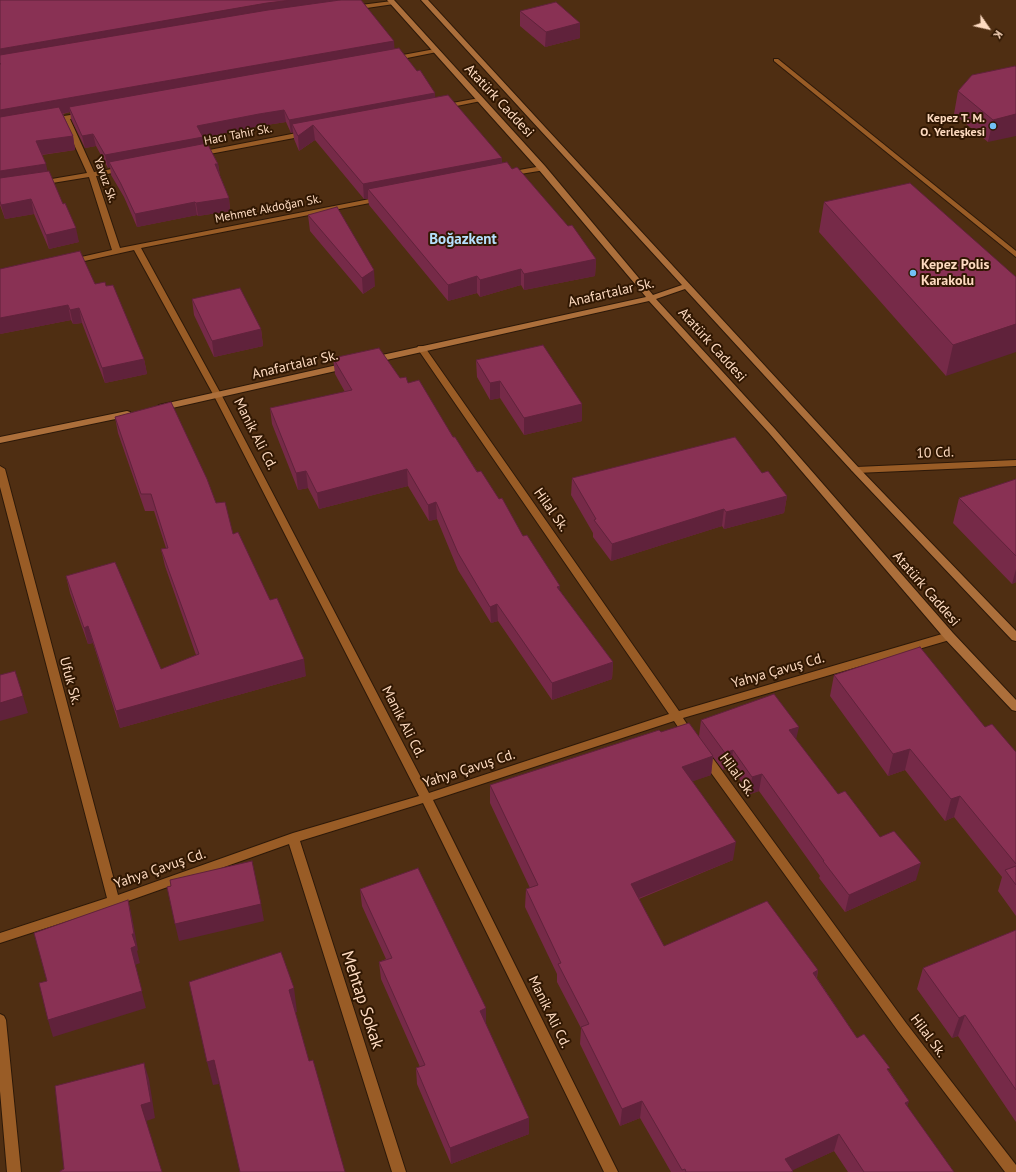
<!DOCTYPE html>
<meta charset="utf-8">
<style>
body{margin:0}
#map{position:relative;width:1016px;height:1172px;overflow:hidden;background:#4f2e12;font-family:"PT Sans",sans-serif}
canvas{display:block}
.north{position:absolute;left:968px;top:8px;width:40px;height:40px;-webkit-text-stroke:3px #301702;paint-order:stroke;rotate:124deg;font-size:11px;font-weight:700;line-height:16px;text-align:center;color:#fedbc1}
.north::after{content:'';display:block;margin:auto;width:14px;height:18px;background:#fedbc1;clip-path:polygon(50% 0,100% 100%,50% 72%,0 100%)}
</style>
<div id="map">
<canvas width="1016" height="1172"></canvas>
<div class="north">K</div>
</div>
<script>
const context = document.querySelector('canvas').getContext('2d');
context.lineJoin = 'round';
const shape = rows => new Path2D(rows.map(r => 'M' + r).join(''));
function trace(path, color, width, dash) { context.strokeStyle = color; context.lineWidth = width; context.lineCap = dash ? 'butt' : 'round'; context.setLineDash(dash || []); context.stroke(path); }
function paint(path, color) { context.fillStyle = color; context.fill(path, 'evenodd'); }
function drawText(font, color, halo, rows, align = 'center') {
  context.font = font + ' "PT Sans",sans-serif'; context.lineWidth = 4; context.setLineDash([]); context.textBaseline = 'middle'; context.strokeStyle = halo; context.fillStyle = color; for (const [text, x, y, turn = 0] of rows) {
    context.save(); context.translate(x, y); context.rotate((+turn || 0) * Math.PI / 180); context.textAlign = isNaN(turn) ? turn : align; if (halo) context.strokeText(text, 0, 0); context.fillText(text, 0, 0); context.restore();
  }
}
const lane = shape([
 [774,59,778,59,1016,251,1016,257,774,61,774,59]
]);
const street = shape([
 [392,1,394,2,394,4,353,10,350,8,353,6,392,1],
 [435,49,438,51,437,52,392,61,389,59,392,57,435,49],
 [479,98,483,100,481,101,442,109,438,107,442,105,479,98],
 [83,113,87,115,86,117,70,119,94,172,124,167,128,169,124,171,96,176,120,248,380,197,384,199,380,201,141,248,222,396,429,793,669,714,417,348,418,346,424,346,679,711,949,632,954,636,953,639,683,718,695,736,694,739,686,739,674,721,433,800,618,1172,604,1172,423,803,300,841,406,1172,392,1172,289,844,114,906,0,943,0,933,107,898,0,487,0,466,5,469,118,895,293,833,419,796,214,396,134,250,71,264,67,262,68,260,112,250,89,177,40,185,36,183,40,181,87,173,63,120,51,122,47,120,51,118,83,113],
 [307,131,311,133,310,135,199,156,195,154,199,152,307,131],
 [542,166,546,168,545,170,508,176,504,174,508,172,542,166],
 [1016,460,1016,466,856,473,851,470,856,467,1016,460],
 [705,752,709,753,906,1023,1016,1165,1016,1172,1005,1172,898,1031,701,759,699,756,701,753,705,752],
 [0,1014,4,1016,6,1020,21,1172,7,1172,0,1091,0,1014]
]);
const secondary = shape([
 [387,0,394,0,545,166,653,295,682,285,421,0,428,0,859,468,1016,631,1016,641,1012,640,853,472,685,289,656,299,775,429,953,633,1016,700,1016,711,1012,710,945,639,769,433,649,301,373,363,370,362,369,360,370,358,373,357,646,297,539,170,387,0],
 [346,363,349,364,350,366,349,368,159,411,155,408,159,405,346,363],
 [127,411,130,412,131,414,130,416,0,443,0,437,127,411]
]);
trace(lane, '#2d1909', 2);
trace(street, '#2d1909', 2);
trace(secondary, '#2d1909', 2);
paint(lane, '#995c26');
paint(street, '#995c26');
paint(secondary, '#ac6f3b');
paint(shape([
 [0,0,394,49,435,93,435,98,502,163,596,259,595,276,524,290,521,285,480,297,477,293,448,301,369,205,368,199,364,199,315,140,299,151,294,139,293,132,291,133,286,122,260,126,203,138,204,144,218,164,220,176,229,198,230,211,198,216,197,215,137,227,124,197,111,175,110,167,108,168,96,146,85,148,71,119,70,112,63,114,73,136,75,150,42,155,47,171,79,242,49,249,34,214,5,219,0,205],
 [520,11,580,23,580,38,545,47,520,26],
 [1015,66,988,142,954,114,958,91],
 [824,202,1016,277,946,376,819,232],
 [308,215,375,286,363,294,310,231],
 [0,269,106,286,144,359,147,374,105,383,82,323,73,324,71,320,0,334],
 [192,299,261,329,263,346,214,357,194,315],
 [333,358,400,378,408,383,453,437,523,536,560,591,613,662,612,679,552,700,498,621,491,623,458,570,437,519,429,521,408,486,319,509,308,488,298,490,272,424,270,408,345,392,335,374],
 [476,360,582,404,582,421,524,435,500,398,490,400,477,377],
 [115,417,216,503,306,676,120,728,93,643,88,644,70,593,66,576,161,669,196,655,165,566,161,549,166,548,154,511,145,511,118,433],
 [762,473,787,496,784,513,724,529,722,526,611,561,593,537,593,533,571,495,572,478],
 [1016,479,1016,582,1012,584,953,523,959,498],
 [834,675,985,727,1016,752,1016,916,998,891,1002,877,954,817,945,821,905,770,888,776,830,696],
 [701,720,796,740,838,794,880,837,916,880,845,912,819,878,820,876,759,791,750,794,731,767,723,770,713,757,711,775,692,781,733,860,639,899,664,946,818,970,817,978,857,1038,889,1071,909,1101,907,1106,954,1172,848,1172,834,1151,792,1170,793,1172,671,1172,640,1118,620,1126,580,1044,581,1028,557,982,557,974,525,907,526,889,530,888,490,803,490,785,661,732,699,736],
 [360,889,486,1008,486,1024,529,1134,451,1164,417,1084,416,1068,420,1067,381,979,379,962,386,959,362,906],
 [1016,930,1016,1122,958,1036,952,1038,917,989,923,968]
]), '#762a48');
paint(shape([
 [292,0,355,0,0,63,0,49,267,3],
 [580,23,580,38,545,47,546,32],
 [394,41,395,55,69,107,70,112,0,125,0,110],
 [435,93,436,105,313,125,315,140,299,151,298,136,292,124,293,132,291,133,289,120],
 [284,110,286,122,260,126,203,138,205,149,109,162,110,167,108,168,105,155,197,126,259,114],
 [1016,114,1016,136,988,142,993,120],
 [93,134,96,146,85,148,82,136],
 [73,136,75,150,39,155,36,141],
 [502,158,502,173,368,189,368,199,364,199,363,184],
 [46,164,49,178,0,185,0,171],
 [215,164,218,164,220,176],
 [229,198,230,211,198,216,196,203],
 [31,199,34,214,5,219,1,205],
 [195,202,197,215,137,227,135,214],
 [76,228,79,242,49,249,46,235],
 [596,259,595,276,524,290,524,274],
 [521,269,521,285,480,297,480,280],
 [374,270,375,286,363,294,362,278],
 [477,276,477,293,448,301,448,285],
 [68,305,71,320,0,334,0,318],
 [79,308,82,323,73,324,70,310],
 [1016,324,1016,352,946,376,953,345],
 [261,329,263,346,214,357,212,341],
 [144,359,147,374,105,383,102,368],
 [500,381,500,398,490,400,490,383],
 [582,404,582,421,524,435,524,418],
 [407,469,408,486,319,509,317,493],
 [306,471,308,488,298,490,296,473],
 [787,496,784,513,724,529,726,512],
 [436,502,437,519,429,521,428,505],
 [724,509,722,526,611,561,612,544],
 [1016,569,1016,582,1012,584],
 [560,586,559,602,557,587],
 [497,604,498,621,491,623,490,607],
 [88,626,93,643,88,644,84,628],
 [304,659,306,676,120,728,116,711],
 [613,662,612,679,552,700,552,683],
 [23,696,28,713,0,721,0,703],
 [799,727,795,744,789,730],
 [910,749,905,770,888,776,893,754],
 [733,750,731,767,723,770,725,753],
 [713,756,711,775,680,786,682,767],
 [762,774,759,791,750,794,752,777],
 [960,796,954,817,945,821,951,799],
 [736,842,733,860,629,902,631,884],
 [921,863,916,880,845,912,849,895],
 [128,900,132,917,138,950,137,951,140,963,135,965,146,1008,53,1037,48,1020,132,934],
 [261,904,264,921,179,941,175,924],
 [818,970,814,988,813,973],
 [294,988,297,1012,292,1013,289,990],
 [486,1008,486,1025,480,1011],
 [965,1015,958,1036,952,1038,959,1018],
 [214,1060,219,1084,213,1085,207,1062],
 [144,1063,149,1079,155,1118,146,1121,141,1105],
 [642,1101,640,1118,620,1126,622,1109],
 [909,1101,903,1118,905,1103],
 [529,1118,529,1134,451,1164,450,1148],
 [839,1134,834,1151,789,1172,785,1159]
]), '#60223b');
const building = shape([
 [0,0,292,0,267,3,0,49,0,0],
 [340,0,361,0,394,41,0,110,0,64,1,64,0,63,0,55,268,10,340,0],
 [556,2,580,23,546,32,520,11,556,2],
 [399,48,417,71,420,70,435,93,289,120,284,110,259,114,197,126,203,137,105,155,93,134,82,136,69,107,399,48],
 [1015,66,1016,67,1016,114,993,120,958,91,972,75,1015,66],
 [448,95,502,158,363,184,313,125,298,136,292,124,448,95],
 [59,107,73,136,36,141,46,164,0,171,0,117,59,107],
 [207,143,218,164,215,164,229,198,196,203,195,202,135,214,121,184,109,162,207,143],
 [507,162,512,169,517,167,568,226,572,225,596,259,524,274,521,269,480,280,477,276,448,285,368,189,507,162],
 [49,171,63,204,65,203,76,228,46,235,31,199,1,205,0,201,0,178,49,171],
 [910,183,1016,277,1016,324,953,345,824,202,910,183],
 [337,207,374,270,362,278,308,215,337,207],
 [80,251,95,284,105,282,106,286,113,285,144,359,102,368,79,308,70,310,68,305,0,318,0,269,80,251],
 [240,288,261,329,212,341,192,299,240,288],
 [543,345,582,404,524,418,500,381,490,383,476,360,543,345],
 [379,348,400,378,406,377,408,383,419,380,453,437,455,437,477,472,481,471,499,499,502,498,523,536,527,535,560,586,557,587,613,662,552,683,497,604,490,607,458,553,436,502,428,505,407,469,317,493,306,471,296,473,270,408,352,390,333,358,379,348],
 [171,402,207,479,216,503,225,502,233,534,238,532,270,600,277,598,304,659,116,711,88,626,84,628,66,576,115,562,161,669,199,654,161,549,168,548,151,494,141,494,115,417,171,402],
 [735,437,762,473,768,471,787,496,726,512,724,509,612,544,594,520,596,519,572,478,735,437],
 [1016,479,1016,556,959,498,1016,479],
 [920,647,985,727,992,724,1016,752,1016,864,960,796,951,799,910,749,893,754,834,675,920,647],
 [15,671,23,696,0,703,0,675,15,671],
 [774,694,799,727,789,730,838,794,845,791,880,837,894,831,921,863,849,895,823,861,824,861,762,774,752,777,733,750,725,753,701,720,774,694],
 [689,723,713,756,682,767,736,842,631,884,664,946,767,901,818,970,813,973,857,1038,864,1034,890,1068,887,1069,909,1101,905,1103,954,1172,864,1172,839,1134,785,1159,793,1171,791,1172,686,1172,685,1169,682,1170,642,1101,622,1109,581,1027,589,1024,558,964,561,963,526,889,538,885,490,785,659,730,661,732,689,723],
 [252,861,261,904,175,924,167,887,171,886,170,880,252,861],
 [1016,866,1016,885,1005,870,1016,866],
 [418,868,486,1008,480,1011,529,1118,450,1148,416,1068,425,1065,379,962,392,958,360,889,418,868],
 [128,900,134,934,132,934,136,946,131,948,142,991,48,1020,39,983,47,981,34,933,128,900],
 [1016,930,1016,1090,965,1015,959,1018,923,968,1016,930],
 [281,952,294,988,289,990,309,1061,313,1060,345,1172,240,1172,214,1060,207,1062,189,982,281,952],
 [144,1063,151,1102,141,1105,162,1172,60,1172,60,1171,64,1169,55,1086,144,1063]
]);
paint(building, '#893154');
trace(building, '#60223b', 1);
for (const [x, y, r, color] of [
 [993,126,4,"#72c1f5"],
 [913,273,4,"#72c1f5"]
]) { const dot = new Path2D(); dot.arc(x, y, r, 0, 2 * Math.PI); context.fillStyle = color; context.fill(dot); trace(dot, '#301702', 1.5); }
drawText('bold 12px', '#fedbc1', '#301702', [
 ["Kepez T. M.",985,119],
 ["O. Yerleşkesi",985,133]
], 'right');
drawText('12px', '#fedbc1', '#301702', [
 ["Hacı Tahir Sk.",238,135,-11],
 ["Yavuz Sk.",105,180,70],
 ["Mehmet Akdoğan Sk.",268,209,-11]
]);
drawText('14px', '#fedbc1', '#301702', [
 ["Atatürk Caddesi",499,101,47],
 ["Anafartalar Sk.",611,293,-13],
 ["Atatürk Caddesi",712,345,48],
 ["Anafartalar Sk.",295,365,-13],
 ["Manik Ali Cd.",255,434,63],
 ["10 Cd.",935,453,-2],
 ["Hilal Sk.",551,510,55],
 ["Atatürk Caddesi",926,589,49],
 ["Yahya Çavuş Cd.",778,671,-16],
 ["Ufuk Sk.",70,681,75],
 ["Manik Ali Cd.",403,722,63],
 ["Yahya Çavuş Cd.",469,769,-18],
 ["Hilal Sk.",737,775,54],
 ["Yahya Çavuş Cd.",160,869,-19],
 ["Manik Ali Cd.",549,1012,64],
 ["Hilal Sk.",928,1036,53]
]);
drawText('bold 14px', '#fedbc1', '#301702', [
 ["Kepez Polis",921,265],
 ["Karakolu",921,281]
], 'left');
drawText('bold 15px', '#b6e0fd', '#301702', [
 ["Boğazkent",463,240]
]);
drawText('17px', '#fedbc1', '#301702', [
 ["Mehtap Sokak",362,1000,72]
]);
</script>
